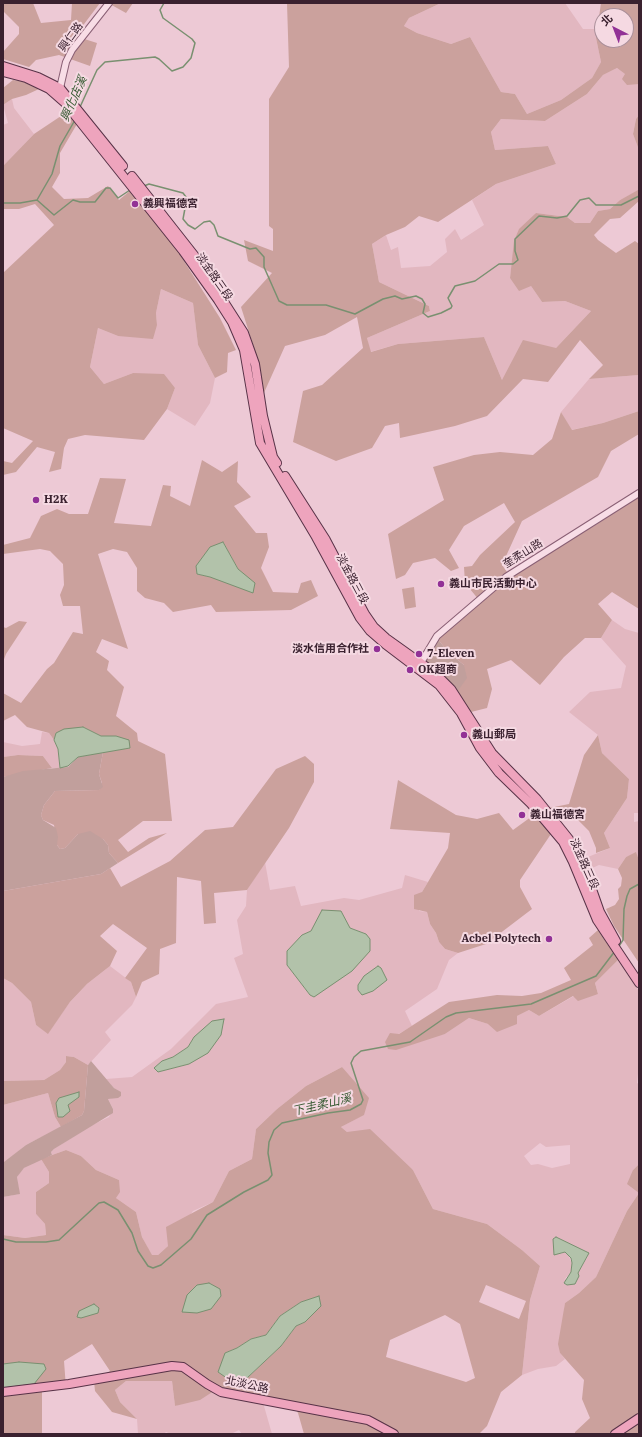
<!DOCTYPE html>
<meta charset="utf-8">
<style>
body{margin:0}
#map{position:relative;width:642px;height:1437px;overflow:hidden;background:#edc9d5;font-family:"IBM Plex Serif","Noto Sans TC",serif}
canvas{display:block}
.frame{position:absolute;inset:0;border:4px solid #3a212f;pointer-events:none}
.north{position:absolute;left:594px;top:8px;width:40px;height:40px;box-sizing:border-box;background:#f5d9e2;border:1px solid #aa8f9a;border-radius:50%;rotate:318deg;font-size:11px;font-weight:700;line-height:16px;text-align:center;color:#3a212f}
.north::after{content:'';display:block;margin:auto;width:14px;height:18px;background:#923196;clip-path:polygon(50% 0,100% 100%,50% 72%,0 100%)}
</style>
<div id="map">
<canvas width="642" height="1437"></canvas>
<div class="frame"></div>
<div class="north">北</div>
</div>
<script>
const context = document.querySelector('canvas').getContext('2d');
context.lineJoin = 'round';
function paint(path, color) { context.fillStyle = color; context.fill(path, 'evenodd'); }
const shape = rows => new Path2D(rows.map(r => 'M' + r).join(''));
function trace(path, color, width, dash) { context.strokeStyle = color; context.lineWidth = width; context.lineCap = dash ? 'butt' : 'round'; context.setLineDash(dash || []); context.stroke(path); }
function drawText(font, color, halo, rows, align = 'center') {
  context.font = font + ' "IBM Plex Serif","Noto Sans TC",serif'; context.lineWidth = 4; context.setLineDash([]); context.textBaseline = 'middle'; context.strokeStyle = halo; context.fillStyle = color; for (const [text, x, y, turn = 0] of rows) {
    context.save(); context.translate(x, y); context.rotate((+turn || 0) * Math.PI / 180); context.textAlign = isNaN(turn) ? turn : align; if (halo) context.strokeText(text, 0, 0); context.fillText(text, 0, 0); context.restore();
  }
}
paint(shape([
 [441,3,565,3,583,29,597,29,596,38,601,62,592,78,561,100,527,114,515,94,501,92,470,37,451,44,417,33,404,26,409,18],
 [617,68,639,84,639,115,636,119,633,134,639,150,639,190,620,200,610,209,598,211,590,223,575,223,567,217,536,213,512,261,510,278,531,286,542,302,565,301,591,311,556,348,502,380,484,337,398,344,370,352,367,338,430,311,429,306,379,282,372,244,386,235,391,250,398,247,401,268,430,266,447,252,445,239,455,229,461,240,484,225,472,200,496,184,556,164,548,146,495,150,491,132,501,119,545,121,587,94,603,75],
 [12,99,14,108,34,134,3,166,3,125,8,123,3,105],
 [161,289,193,303,198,345,215,378,210,403,195,426,167,409,175,388,133,373,104,384,90,367,98,328,118,336,157,325,156,313],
 [639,375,639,411,603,423,571,430,561,412,589,379],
 [612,620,625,629,639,633,639,813,634,813,634,822,639,821,639,860,636,853,626,857,618,869,599,865,588,870,583,859,610,848,604,833,627,798,629,779,602,753,598,735,569,712,590,692,621,688,626,666,601,638],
 [42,732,49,733,54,740,58,749,60,768,52,768,43,756,18,755,3,757,3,742,22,746,40,744],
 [265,862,270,890,295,886,301,906,344,898,359,900,402,888,405,875,428,882,422,892,419,911,427,912,430,924,436,933,439,942,445,949,458,953,449,960,437,989,405,1011,412,1026,385,1042,445,1034,469,1018,488,1024,517,1016,529,1010,539,1016,574,996,598,994,595,983,618,960,639,991,639,1064,637,1083,639,1084,639,1164,633,1170,639,1193,627,1211,596,1277,579,1293,565,1303,560,1353,565,1359,556,1366,538,1369,522,1375,530,1300,540,1266,522,1250,487,1224,433,1209,413,1170,347,1132,341,1127,363,1115,342,1067,306,1086,277,1109,256,1129,252,1159,229,1171,213,1202,193,1211,168,1246,158,1255,152,1256,142,1237,136,1212,116,1198,119,1180,96,1170,81,1156,66,1150,52,1155,51,1152,54,1149,88,1127,109,1117,113,1109,108,1099,121,1096,121,1093,114,1088,106,1079,132,1077,171,1049,216,1004,248,997,234,958,243,954,237,920,246,906,247,890],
 [350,928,366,934,314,997,310,995,287,965,302,935,311,931],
 [194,1037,189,1064,158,1072,155,1068,162,1061,173,1057,188,1047],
 [540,1143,546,1147,570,1145,570,1164,552,1168,538,1164,531,1165,524,1156],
 [572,1246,588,1256,578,1273,564,1280,571,1272,572,1264,568,1254,565,1252,560,1254],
 [110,966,131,982,136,997,132,1005,105,1032,111,1040,88,1065,74,1057,66,1056,66,1062,60,1070,44,1080,3,1081,3,978,12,983,31,1002,36,1025,48,1033,70,1002,87,984],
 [48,1093,55,1117,61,1127,26,1145,3,1164,3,1105],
 [41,1159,49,1172,49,1183,36,1192,36,1214,45,1224,46,1235,25,1238,3,1235,3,1197,19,1194,17,1177,20,1172,24,1168],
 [126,1381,172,1381,175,1406,219,1387,262,1399,272,1434,242,1434,239,1430,231,1434,171,1434,166,1432,164,1434,138,1434,137,1419,120,1402,115,1390]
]), '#e2b7c0');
paint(shape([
 [3,3,33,3,41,23,71,20,72,3,100,3,75,36,97,43,90,66,59,55,36,60,29,67,3,59,3,52,19,34,19,27,3,11],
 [108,3,133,3,126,13],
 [287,3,441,3,409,18,404,26,417,33,451,44,470,37,501,92,515,94,527,114,561,100,592,78,601,62,596,38,601,3,639,3,639,84,627,85,622,79,625,74,617,68,603,75,587,94,545,121,501,119,491,132,495,150,548,146,556,164,496,184,438,222,419,216,405,227,386,235,372,244,379,282,429,306,430,311,367,338,371,352,398,344,484,337,502,380,523,340,556,348,591,311,565,301,542,302,531,286,519,291,510,278,514,241,519,229,536,213,567,217,575,223,590,223,598,211,610,209,620,200,638,190,639,201,620,218,610,219,594,235,598,240,616,253,635,241,639,244,639,375,589,379,603,365,580,340,548,382,523,379,487,416,455,426,400,438,399,423,385,426,372,448,336,461,293,442,303,391,322,385,363,348,357,317,325,335,285,346,263,395,254,348,241,307,272,273,248,261,244,240,273,251,273,229,269,226,269,99,289,67],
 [602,16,626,16,626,40,602,40],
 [13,80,24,82,39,89,26,95,12,99,3,105,3,88],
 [67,112,77,124,60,153,60,173,52,187,64,199,88,198,108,186,119,200,131,190,177,250,220,318,236,350,228,353,227,372,215,378,198,345,193,303,161,289,156,313,157,325,153,339,118,336,98,328,90,367,104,384,133,373,164,374,175,388,167,409,144,440,85,435,68,439,64,448,61,469,49,472,55,452,37,447,16,472,3,475,3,461,12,463,33,441,3,428,3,273,54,225,35,204,19,209,3,209,3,166,34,134],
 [639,115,639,150,633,134,636,119],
 [639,411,639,434,611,451,598,477,522,521,502,565,510,576,538,555,594,526,639,496,639,609,612,592,598,604,612,620,601,638,585,638,564,657,540,685,511,660,487,669,492,689,487,708,471,712,457,692,464,665,448,652,437,638,479,600,465,583,464,567,472,566,480,555,515,522,504,503,464,526,449,550,459,568,451,571,435,558,413,563,405,575,396,579,388,534,444,500,433,467,474,455,500,452,533,455,552,439,561,412,572,430,603,423],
 [202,460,222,472,238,461,237,482,251,497,234,506,256,533,267,533,269,547,261,568,273,592,298,593,301,583,311,580,318,596,291,610,216,612,211,605,173,612,164,603,145,598,137,591,137,568,127,552,113,549,98,554,128,649,102,639,96,652,109,661,107,670,124,687,116,716,137,733,138,741,165,754,172,821,143,821,118,840,128,852,149,838,167,833,118,863,109,853,108,845,103,839,78,834,65,848,60,849,57,845,54,825,43,820,41,815,44,805,55,791,99,790,102,783,99,774,103,752,130,748,116,736,101,736,83,727,56,733,54,740,49,733,27,727,15,715,3,721,3,693,21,703,47,669,54,663,73,632,83,634,80,606,63,606,60,595,64,585,63,564,50,551,40,549,3,554,3,545,30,538,41,516,57,509,69,514,88,514,100,478,126,479,114,523,151,526,163,485,171,486,170,496,190,506],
 [223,542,238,569,210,577,197,574],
 [414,587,416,607,405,609,402,589],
 [19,621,27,622,6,654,3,662,3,627,6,628],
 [598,735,602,753,629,779,627,798,604,833,610,848,596,853,596,848,589,831,575,817,559,812,555,815,549,808,569,804,584,755],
 [18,755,43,756,52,768,3,777,3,757],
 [305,756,314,764,314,782,289,828,247,890,214,893,216,923,204,924,201,881,177,877,176,943,160,949,159,974,142,982,136,997,131,982,125,978,147,948,113,924,100,936,117,951,110,966,87,984,70,1002,48,1034,36,1025,31,1002,12,983,3,978,3,891,101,874,110,868,121,887,170,861,205,830,233,827,276,769],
 [398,780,456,815,477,819,499,813,513,830,535,814,551,834,520,880,520,887,532,909,486,944,458,953,445,949,439,942,436,933,430,924,427,912,414,909,414,895,422,892,428,882,448,848,450,833,390,829],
 [636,852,639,860,639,963,614,926,606,909,615,905,619,899,618,889,621,886,622,878,618,869,626,857],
 [598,930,618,960,595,983,598,994,578,1001,573,996,539,1016,529,1010,517,1016,517,1024,497,1032,488,1024,469,1018,445,1034,396,1050,388,1049,385,1042,390,1033,399,1034,449,1002,497,995,522,996,541,993,571,980,564,968,593,945,589,938],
 [66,1056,74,1057,88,1065,84,1111,82,1115,61,1127,55,1117,48,1093,3,1105,3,1081,44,1080,60,1070,66,1062],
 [342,1067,369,1098,364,1115,341,1127,347,1132,370,1129,413,1170,433,1209,487,1224,522,1250,540,1266,530,1300,522,1375,501,1392,487,1426,479,1434,391,1434,386,1431,381,1434,304,1434,298,1413,292,1403,220,1387,200,1400,175,1406,172,1381,126,1381,115,1390,120,1402,137,1419,112,1412,95,1391,94,1381,110,1371,92,1344,64,1361,66,1388,42,1391,42,1434,3,1434,3,1388,11,1388,27,1363,3,1364,3,1235,25,1238,46,1235,45,1224,36,1214,36,1192,49,1183,49,1172,41,1159,66,1150,81,1156,96,1170,119,1180,120,1192,116,1198,136,1212,142,1237,152,1255,158,1255,168,1246,166,1227,213,1202,229,1171,252,1159,256,1129,277,1109,306,1086],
 [486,1285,526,1301,519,1319,479,1302],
 [319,1297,305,1322,296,1326,281,1346,247,1378,225,1353,237,1348,251,1339,266,1335,280,1316,301,1302],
 [445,1315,460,1324,475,1378,466,1382,386,1357,390,1340],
 [639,1164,639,1434,575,1434,575,1432,590,1418,582,1399,584,1380,560,1353,558,1344,565,1303,579,1293,596,1277,627,1211,639,1193,627,1184,633,1170]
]), '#cba19d');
paint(shape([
 [437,638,448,652,464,665,467,678,457,692,425,662],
 [103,752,99,774,103,787,99,790,55,791,44,805,41,815,43,820,56,828,58,837,57,845,60,849,65,848,78,834,90,831,103,839,108,845,109,853,118,863,101,874,3,891,3,777,23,771,68,767,78,757],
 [91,1061,114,1088,121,1092,121,1096,118,1098,108,1099,113,1109,113,1113,54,1149,51,1152,52,1155,24,1168,17,1177,20,1194,3,1197,4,1162,26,1145,82,1115,84,1111,88,1065]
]), '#c19f9c');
const water = shape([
 [223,542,238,569,255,583,253,593,210,577,197,574,196,566,210,547,223,542],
 [83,727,101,736,116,736,129,740,130,748,78,757,68,766,60,768,58,749,54,740,56,733,64,729,83,727],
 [322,910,341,911,350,928,366,934,370,939,370,951,352,971,314,997,310,995,287,965,287,951,302,935,311,931,322,910],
 [378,966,381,968,387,980,373,991,362,995,358,990,358,985,364,976,378,966],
 [224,1019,221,1035,208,1053,189,1064,158,1072,154,1068,162,1061,173,1057,188,1047,194,1037,212,1021,224,1019],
 [79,1092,79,1097,68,1105,70,1111,63,1117,58,1117,56,1103,59,1098,79,1092],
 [556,1237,589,1253,578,1273,579,1276,575,1284,567,1285,564,1283,571,1272,572,1263,571,1258,565,1252,554,1255,553,1239,556,1237],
 [209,1283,220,1289,221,1296,211,1309,197,1313,182,1312,187,1295,197,1285,209,1283],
 [319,1296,321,1306,305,1322,296,1326,281,1346,247,1378,234,1383,218,1372,225,1353,237,1348,251,1339,266,1335,280,1316,301,1302,319,1296],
 [94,1304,99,1308,98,1313,81,1318,77,1317,79,1311,94,1304],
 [19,1362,44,1364,46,1369,34,1384,3,1388,3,1364,19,1362]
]);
paint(water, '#b2c2aa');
trace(water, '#799070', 1);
trace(shape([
 [80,107,97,70,105,62,155,57,159,59,172,71,183,67,191,58,195,43,192,39,163,18,160,10,164,3],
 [144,186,149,184,183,193,186,197,186,203,183,219,188,225,195,229,204,222,210,221,214,225,218,236,250,249,256,248,264,257,264,267,279,301,287,305,326,305,355,314,383,299,395,296,402,299,416,296,422,299,425,304,423,313,428,317,441,313,451,308,452,306,448,298,455,286,475,281,499,264,513,264,518,260,515,251,515,239,539,216,557,218,567,216,580,200,589,198,596,205,621,205,639,196],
 [37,200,54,215,73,200,80,202,95,202,106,188,110,188,118,198,130,190],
 [3,203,20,203,37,200,52,174,60,146,75,120],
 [619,946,623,940,624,909,627,896,630,889,639,884],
 [3,1239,16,1242,46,1242,59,1240,99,1203,104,1202,118,1210,132,1233,138,1251,148,1266,153,1268,161,1265,191,1239,207,1215,244,1192,268,1180,272,1175,268,1153,269,1142,274,1130,282,1123,328,1113,350,1110,361,1104,363,1100,351,1063,354,1057,361,1051,410,1042,446,1017,456,1013,531,1004,596,976,615,951]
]), '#799070', 1.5);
const minor = shape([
 [58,92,60,88,66,62,72,50,109,3],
 [419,666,437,636,506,577,639,493]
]);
const major = shape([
 [3,66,38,77,60,88,123,166],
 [3,72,26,78,49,89,65,103,183,251,218,300,232,322,244,350,260,443,316,537,360,618,370,631,385,644,439,685,461,713,480,748,499,773,531,804,563,842,573,862,597,920,639,983],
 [132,176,194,255,244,333,255,364,263,416,273,457,277,463],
 [285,476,326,540,365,614,374,627,386,638,435,673,451,689,492,753,537,799,569,839,587,875,600,912,616,941],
 [3,1392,69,1384,172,1366,183,1367,207,1384,221,1392,368,1420,394,1434],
 [615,1434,639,1418]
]);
trace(minor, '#895f74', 8);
trace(major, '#573247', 10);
trace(minor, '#f8dde6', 6);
trace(major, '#eea4bd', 8);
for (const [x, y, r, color] of [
 [135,204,4,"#923196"],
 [36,500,4,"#923196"],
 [441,584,4,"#923196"],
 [377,649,4,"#923196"],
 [419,654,4,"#923196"],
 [410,670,4,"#923196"],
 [464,735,4,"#923196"],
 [522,815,4,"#923196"],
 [549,939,4,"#923196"]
]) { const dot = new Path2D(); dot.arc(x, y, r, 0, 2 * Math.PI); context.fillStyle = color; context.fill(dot); trace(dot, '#f5d9e2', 1.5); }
drawText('11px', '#3a212f', '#f5d9e2', [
 ["興仁路",71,37,-54],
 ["淡金路三段",214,277,55],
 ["奎柔山路",523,554,-32],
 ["淡金路三段",352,579,62],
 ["淡金路三段",584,864,66],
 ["北淡公路",247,1385,12]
]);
drawText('bold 11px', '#3a212f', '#f5d9e2', [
 ["義興福德宮",143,204],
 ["H2K",44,500],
 ["義山市民活動中心",449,584],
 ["淡水信用合作社",369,649,"right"],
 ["7-Eleven",427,654],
 ["OK超商",418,670],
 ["義山郵局",472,735],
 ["義山福德宮",530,815],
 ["Acbel Polytech",541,939,"right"]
], 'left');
drawText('italic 12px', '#355931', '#f5d9e2', [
 ["興化店溪",74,99,-66],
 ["下圭柔山溪",322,1105,-13]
]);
</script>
